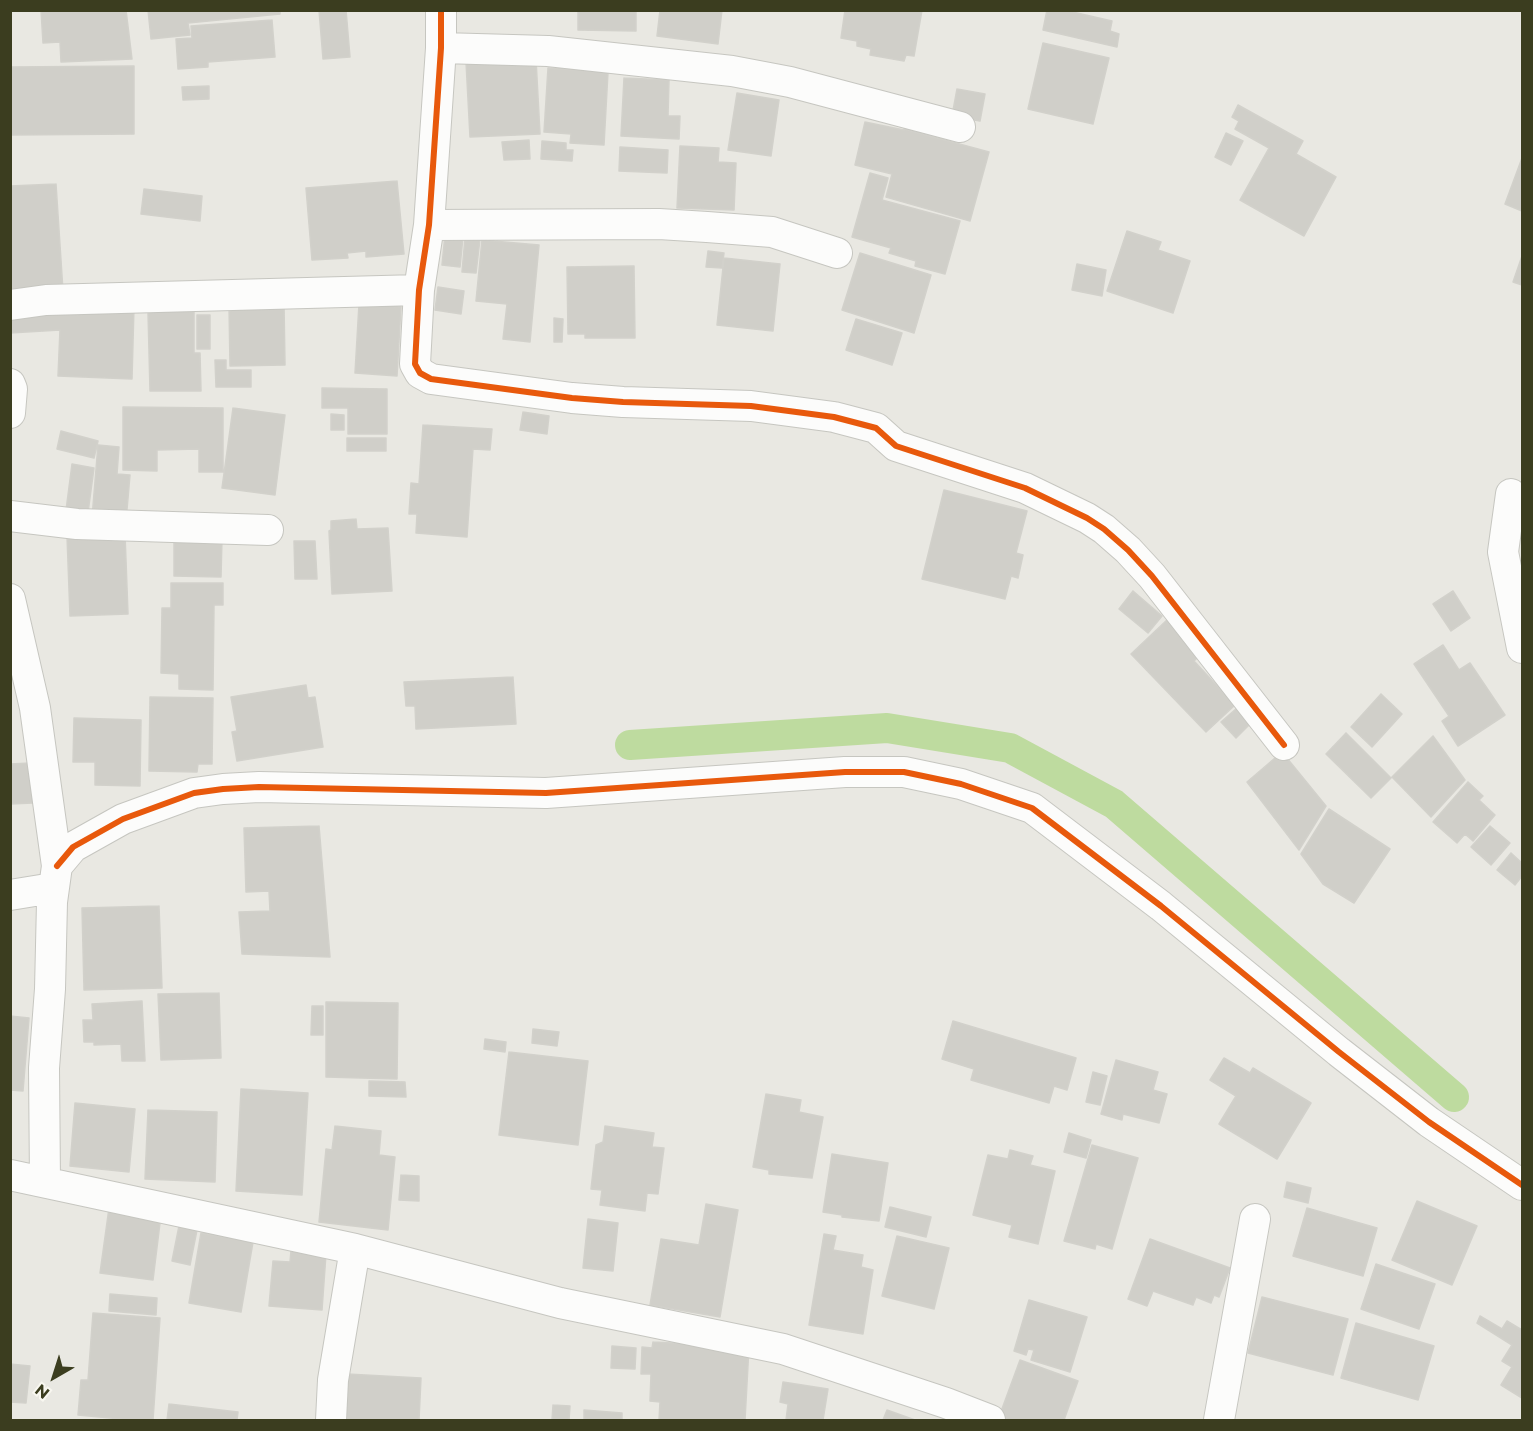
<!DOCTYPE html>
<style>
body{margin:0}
#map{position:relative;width:1533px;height:1431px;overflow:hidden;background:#e9e8e2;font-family:Montserrat,sans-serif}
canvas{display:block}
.frame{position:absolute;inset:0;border:12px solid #3b3d1f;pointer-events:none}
.north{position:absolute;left:24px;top:1347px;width:60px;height:60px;-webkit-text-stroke:4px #f8f7f0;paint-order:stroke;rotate:219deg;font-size:16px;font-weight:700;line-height:24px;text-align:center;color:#3b3d1f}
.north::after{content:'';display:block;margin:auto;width:21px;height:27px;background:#3b3d1f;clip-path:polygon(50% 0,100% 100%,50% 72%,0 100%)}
</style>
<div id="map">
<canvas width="1533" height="1431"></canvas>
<div class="frame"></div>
<div class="north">N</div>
</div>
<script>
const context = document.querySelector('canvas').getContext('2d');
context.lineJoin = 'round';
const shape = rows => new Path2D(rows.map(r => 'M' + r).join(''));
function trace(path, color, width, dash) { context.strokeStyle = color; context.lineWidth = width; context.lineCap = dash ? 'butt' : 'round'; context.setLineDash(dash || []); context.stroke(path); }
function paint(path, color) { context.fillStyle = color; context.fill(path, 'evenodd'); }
trace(shape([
 [630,745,887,728,1010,748,1114,804,1454,1097]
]), '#bedb9f', 30);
const building = shape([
 [41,10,126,10,132,59,61,62,60,42,43,43,41,10],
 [148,10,280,10,280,14,188,23,190,35,151,39,148,10],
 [319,10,346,10,350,57,323,59,319,10],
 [578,10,636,10,636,31,578,30,578,10],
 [660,10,722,10,718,44,657,36,660,10],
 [845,10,922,10,914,56,906,55,904,61,870,55,871,49,857,46,857,41,841,38,845,10],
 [1047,10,1064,10,1112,21,1110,31,1119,34,1117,47,1043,30,1047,10],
 [272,20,275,57,208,62,208,67,178,69,176,39,192,38,191,26,272,20],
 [1043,43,1109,58,1093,124,1028,109,1043,43],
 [536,59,540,134,470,137,466,62,536,59],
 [134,66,134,134,10,135,10,67,134,66],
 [548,68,608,72,604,145,570,143,571,134,544,132,548,68],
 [624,78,669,80,668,116,680,116,679,139,621,136,624,78],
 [209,86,209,99,183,100,182,87,209,86],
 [957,89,985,94,980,121,952,116,957,89],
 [737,93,779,100,771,156,728,150,737,93],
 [1238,105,1303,141,1296,154,1336,177,1304,236,1240,200,1269,148,1235,129,1239,121,1232,117,1238,105],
 [865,122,904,130,904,129,989,152,970,221,886,197,892,174,855,165,865,122],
 [1226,133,1243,141,1231,165,1215,157,1226,133],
 [529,140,530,159,504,160,502,142,529,140],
 [542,141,566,143,566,150,573,150,572,161,541,159,542,141],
 [680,146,719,148,718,162,736,163,734,210,677,208,680,146],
 [620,147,668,150,667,173,619,171,620,147],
 [1522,158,1522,211,1505,204,1522,158],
 [870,173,888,178,882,200,960,221,945,274,915,266,916,261,889,253,891,248,852,237,870,173],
 [397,181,404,254,366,257,366,251,347,253,348,258,312,260,306,188,397,181],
 [56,184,63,291,10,295,10,186,56,184],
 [144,189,202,196,200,221,141,214,144,189],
 [1127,231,1161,242,1158,250,1190,261,1173,313,1107,291,1127,231],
 [445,235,463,237,460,267,442,265,445,235],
 [465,238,480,239,476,273,462,272,465,238],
 [482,240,539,245,530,342,503,339,507,304,476,301,482,240],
 [708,251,724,253,722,268,706,267,708,251],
 [860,253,931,275,914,333,842,310,860,253],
 [1522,256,1522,285,1513,282,1522,256],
 [724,258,780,264,773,331,717,325,724,258],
 [1077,264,1106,270,1102,296,1072,290,1077,264],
 [634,266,635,338,585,338,585,334,568,334,567,267,634,266],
 [438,287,464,291,461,314,435,310,438,287],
 [284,304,285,365,230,366,229,305,284,304],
 [359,304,401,307,397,376,355,373,359,304],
 [134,306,132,379,58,376,60,330,10,333,10,309,134,306],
 [194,311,194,353,200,353,201,391,150,391,148,312,194,311],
 [197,315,210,315,210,349,197,349,197,315],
 [554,318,563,319,562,342,554,342,554,318],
 [856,319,902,333,892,365,846,350,856,319],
 [215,360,226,360,226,370,251,370,251,387,216,387,215,360],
 [322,388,387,389,387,434,348,434,348,408,322,408,322,388],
 [123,407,223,408,223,472,199,472,199,449,157,450,157,471,123,470,123,407],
 [233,408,285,415,275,495,222,488,233,408],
 [523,412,549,416,547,434,520,430,523,412],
 [331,414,344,415,344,430,331,430,331,414],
 [423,425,492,429,490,450,473,449,467,537,416,533,417,514,409,514,411,483,419,484,423,425],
 [61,431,98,441,94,458,57,449,61,431],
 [347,438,386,438,386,451,347,451,347,438],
 [98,445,119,447,117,474,130,475,126,521,92,518,98,445],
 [72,464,94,468,87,520,65,518,72,464],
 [944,490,1027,511,1016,553,1023,555,1018,578,1011,576,1005,599,922,579,944,490],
 [356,519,357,529,388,528,392,591,332,594,329,531,331,530,331,521,356,519],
 [125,534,128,614,70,616,67,536,125,534],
 [174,537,222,538,221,577,174,576,174,537],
 [294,541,315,541,317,579,295,579,294,541],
 [171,583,223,583,223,605,214,605,213,690,179,689,179,674,161,673,162,608,171,608,171,583],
 [1133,591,1162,616,1148,633,1119,609,1133,591],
 [1453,591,1470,618,1451,631,1433,604,1453,591],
 [1168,619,1201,654,1194,661,1235,705,1206,732,1131,654,1168,619],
 [1443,645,1459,670,1470,663,1505,715,1458,746,1442,721,1449,716,1414,664,1443,645],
 [513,677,516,724,416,729,415,706,406,706,404,682,513,677],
 [306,685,308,698,315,697,323,747,237,761,232,732,237,731,231,697,306,685],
 [1381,694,1402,714,1372,747,1351,727,1381,694],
 [150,697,213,698,212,764,198,764,197,772,149,771,150,697],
 [1237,708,1251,723,1236,738,1221,722,1237,708],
 [74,718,141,720,140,786,95,785,95,762,73,762,74,718],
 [1346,733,1391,778,1371,798,1326,754,1346,733],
 [1433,736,1465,780,1431,817,1392,777,1433,736],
 [1282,752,1326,806,1299,850,1247,782,1282,752],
 [31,763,33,803,10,804,10,764,31,763],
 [1468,782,1483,796,1479,800,1495,815,1473,841,1465,834,1457,843,1433,822,1468,782],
 [1329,809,1390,849,1354,903,1323,884,1301,854,1329,809],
 [319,826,330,957,242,954,239,912,270,911,269,891,246,892,244,828,319,826],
 [1490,826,1510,843,1491,865,1471,847,1490,826],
 [1511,853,1522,863,1522,876,1515,885,1497,870,1511,853],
 [159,906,162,988,84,990,82,908,159,906],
 [219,993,221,1058,161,1060,158,994,219,993],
 [142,1001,145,1061,122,1061,121,1044,94,1045,94,1042,84,1042,83,1020,93,1020,92,1004,142,1001],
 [326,1002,398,1003,397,1079,326,1077,326,1002],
 [312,1006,323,1006,323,1035,311,1035,312,1006],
 [10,1016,29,1018,23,1091,10,1090,10,1016],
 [953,1021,1076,1058,1067,1090,1054,1086,1049,1103,971,1080,974,1069,942,1059,953,1021],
 [533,1029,559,1032,557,1046,532,1043,533,1029],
 [485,1039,506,1042,505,1052,484,1049,485,1039],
 [509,1052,588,1061,578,1145,499,1135,509,1052],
 [1224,1058,1250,1073,1253,1068,1311,1103,1277,1159,1219,1124,1236,1096,1210,1080,1224,1058],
 [1116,1060,1158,1072,1153,1090,1167,1094,1159,1123,1123,1114,1122,1120,1101,1114,1116,1060],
 [1093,1072,1107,1076,1100,1105,1086,1102,1093,1072],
 [369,1081,405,1082,406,1097,369,1096,369,1081],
 [241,1089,308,1093,302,1195,236,1191,241,1089],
 [766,1094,801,1100,799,1112,823,1117,812,1178,769,1174,769,1170,753,1167,766,1094],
 [75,1103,135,1109,129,1172,70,1166,75,1103],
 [148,1110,217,1112,215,1182,145,1179,148,1110],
 [335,1126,381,1131,379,1155,395,1157,388,1230,319,1222,326,1149,332,1150,335,1126],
 [605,1126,654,1133,652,1147,664,1148,658,1194,647,1193,645,1211,600,1205,602,1190,591,1189,596,1145,603,1142,605,1126],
 [1069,1133,1091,1140,1086,1158,1064,1152,1069,1133],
 [1092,1145,1138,1158,1112,1249,1096,1244,1095,1249,1064,1241,1092,1145],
 [1010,1150,1033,1156,1030,1165,1055,1171,1038,1244,1009,1237,1012,1225,973,1215,988,1155,1008,1159,1010,1150],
 [832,1154,888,1163,879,1221,842,1217,842,1215,823,1212,832,1154],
 [401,1175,419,1176,419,1201,399,1200,401,1175],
 [1287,1182,1311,1188,1308,1203,1284,1197,1287,1182],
 [1417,1201,1477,1226,1452,1285,1392,1260,1417,1201],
 [706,1204,738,1210,720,1317,650,1305,661,1239,699,1245,706,1204],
 [890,1207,931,1217,926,1237,885,1227,890,1207],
 [109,1208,161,1215,153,1280,100,1273,109,1208],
 [1307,1208,1377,1228,1363,1276,1293,1256,1307,1208],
 [588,1219,618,1223,613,1271,583,1268,588,1219],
 [179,1226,197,1230,190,1265,172,1261,179,1226],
 [201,1233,253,1242,241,1312,189,1303,201,1233],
 [824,1234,836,1236,833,1250,863,1255,861,1267,873,1270,863,1334,809,1325,824,1234],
 [897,1236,949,1248,934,1309,882,1296,897,1236],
 [1150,1239,1230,1268,1219,1297,1214,1295,1211,1303,1196,1297,1193,1305,1153,1291,1147,1306,1128,1299,1150,1239],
 [291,1251,326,1254,322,1310,269,1306,273,1261,290,1262,291,1251],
 [1376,1264,1435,1284,1419,1329,1361,1309,1376,1264],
 [110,1294,157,1298,156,1315,109,1311,110,1294],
 [1262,1297,1348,1319,1333,1375,1248,1353,1262,1297],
 [1029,1300,1087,1317,1070,1372,1031,1360,1034,1350,1028,1349,1026,1355,1014,1351,1029,1300],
 [93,1313,160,1318,153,1420,120,1420,121,1419,78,1415,81,1380,88,1380,93,1313],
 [1480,1316,1502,1329,1507,1321,1522,1330,1522,1398,1501,1385,1512,1367,1502,1361,1512,1345,1477,1323,1480,1316],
 [1356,1323,1434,1346,1418,1400,1341,1378,1356,1323],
 [653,1342,749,1347,745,1420,659,1420,660,1402,650,1401,651,1374,641,1374,642,1347,652,1348,653,1342],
 [612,1346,636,1348,635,1369,611,1368,612,1346],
 [1020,1360,1078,1381,1064,1420,1009,1420,999,1417,1020,1360],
 [10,1364,30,1366,26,1403,10,1402,10,1364],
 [347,1374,421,1378,419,1420,345,1420,347,1374],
 [783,1382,828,1389,823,1420,786,1420,788,1404,780,1402,783,1382],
 [169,1404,238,1412,237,1420,167,1420,169,1404],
 [553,1405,570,1406,569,1420,552,1420,553,1405],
 [584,1410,622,1413,622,1420,584,1420,584,1410],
 [887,1410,915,1420,883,1420,887,1410]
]);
paint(building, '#d0cfc9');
trace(building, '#d2d1cb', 1.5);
const minor = shape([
 [441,10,441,48,429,225,419,290,415,364,420,373,431,379,572,398,623,402,751,406,834,417,876,428,896,446,1025,488,1087,518,1104,529,1128,550,1152,576,1284,745],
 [441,48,548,51,732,71,790,82,960,127],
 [429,225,659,224,707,227,772,232,837,253],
 [10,305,46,300,419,290],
 [10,384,12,389,10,413],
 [1511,494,1503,552,1522,648],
 [10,516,77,524,268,530],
 [10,599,35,708,57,866,52,902,50,989,44,1068,45,1182],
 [57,866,73,847,123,819,194,793,223,789,259,787,546,793,845,772,904,772,961,784,1032,808,1161,906,1339,1052,1429,1122,1522,1185],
 [10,895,53,888],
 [10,1175,355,1249,560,1303,783,1349,946,1403,990,1420],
 [331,1420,333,1380,355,1249],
 [1219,1420,1255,1219]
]);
trace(minor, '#c6c6c0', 32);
trace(minor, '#fcfcfb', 30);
trace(shape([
 [441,10,441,48,429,225,419,290,415,364,420,373,431,379,572,398,623,402,751,406,834,417,876,428,896,446,1025,488,1087,518,1104,529,1128,550,1152,576,1284,745],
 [57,866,73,847,123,819,194,793,223,789,259,787,546,793,845,772,904,772,961,784,1032,808,1161,906,1339,1052,1429,1122,1522,1185]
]), '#e8590c', 6);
</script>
